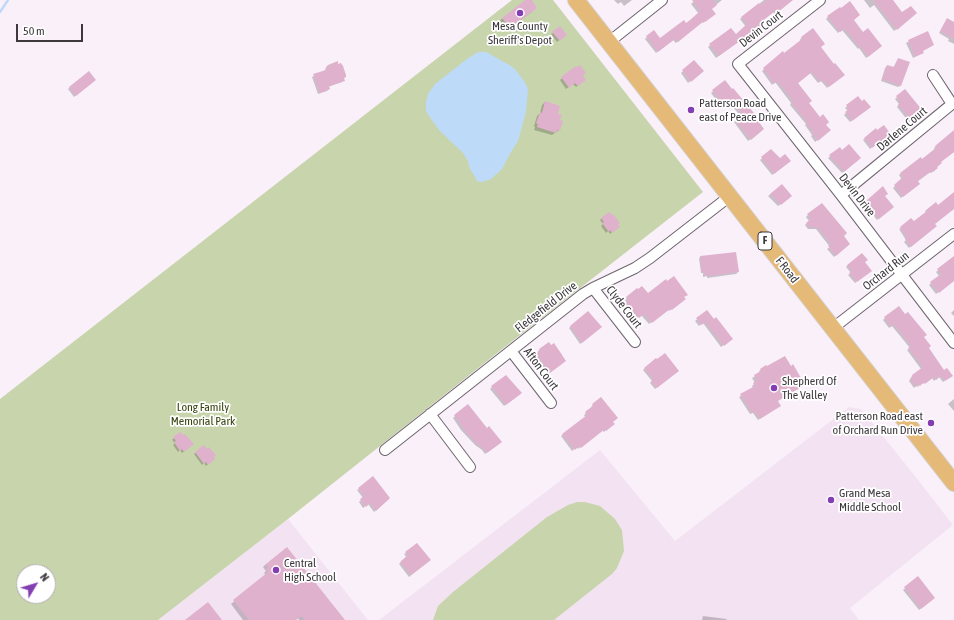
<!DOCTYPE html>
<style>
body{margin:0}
#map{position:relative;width:954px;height:620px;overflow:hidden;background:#faf0fa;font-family:"Asap Condensed",sans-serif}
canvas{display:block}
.north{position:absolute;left:16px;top:564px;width:40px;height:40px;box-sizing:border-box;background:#fff;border:1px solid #b1afb1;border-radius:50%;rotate:52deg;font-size:11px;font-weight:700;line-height:16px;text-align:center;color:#3c383c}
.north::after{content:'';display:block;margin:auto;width:14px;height:18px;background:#833eb1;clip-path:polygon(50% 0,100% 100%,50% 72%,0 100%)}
.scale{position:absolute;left:16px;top:24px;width:67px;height:18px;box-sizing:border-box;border:2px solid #3c383c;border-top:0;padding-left:5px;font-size:12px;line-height:14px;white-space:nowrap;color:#3c383c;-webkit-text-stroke:3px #fff;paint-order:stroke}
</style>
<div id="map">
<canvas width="954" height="620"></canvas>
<div class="north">N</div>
<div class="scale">50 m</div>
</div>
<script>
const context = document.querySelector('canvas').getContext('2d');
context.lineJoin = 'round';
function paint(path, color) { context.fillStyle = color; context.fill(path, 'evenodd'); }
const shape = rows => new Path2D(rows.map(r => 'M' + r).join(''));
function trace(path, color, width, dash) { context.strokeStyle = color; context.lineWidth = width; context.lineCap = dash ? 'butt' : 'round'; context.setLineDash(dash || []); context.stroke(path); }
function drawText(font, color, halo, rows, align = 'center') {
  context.font = font + ' "Asap Condensed",sans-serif'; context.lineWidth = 3.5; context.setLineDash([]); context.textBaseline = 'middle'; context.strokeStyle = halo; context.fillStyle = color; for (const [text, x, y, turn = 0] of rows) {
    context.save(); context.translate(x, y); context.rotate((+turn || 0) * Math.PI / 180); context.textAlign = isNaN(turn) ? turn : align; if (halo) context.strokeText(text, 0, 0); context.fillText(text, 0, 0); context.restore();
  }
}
paint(shape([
 [849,407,861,409,915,476,953,525,850,608,859,620,379,620,600,450,675,541],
 [288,519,368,620,158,620]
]), '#f3e3f2');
paint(shape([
 [512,0,553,0,703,192,501,350,288,519,158,620,0,620,0,399],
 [24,572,48,572,48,596,24,596],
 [577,502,585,502,600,506,615,519,622,530,624,551,617,568,612,574,554,620,433,620,438,606,453,592,547,517,568,505]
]), '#c8d5ac');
paint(shape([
 [478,52,486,52,511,66,515,69,524,81,528,89,526,112,518,141,511,152,502,169,491,179,482,182,477,181,475,177,470,169,468,161,463,153,440,131,431,119,426,111,426,102,428,94,435,84,467,59]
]), '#bedaf9');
paint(shape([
 [527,0,531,0,533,11,506,31,499,21],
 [614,0,632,0,624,6,621,2,618,4],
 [696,0,722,0,711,9,713,15,703,23,702,22,676,43,673,40,656,53,645,39,647,37,660,40,685,24,699,14,691,4],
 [764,0,792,0,774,14,773,12,759,23,759,27,716,58,708,47,730,29,735,36,746,27,740,19],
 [864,0,889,0,902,14,914,15,894,31,874,5,870,8],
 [828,17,853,20,863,33,879,48,866,58,859,48,858,49,842,30,838,33,826,19],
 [947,20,954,24,954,44,948,41,949,39,939,33],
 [927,32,922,52,922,53,913,58,906,43],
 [553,33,566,35,557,42,551,34],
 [801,38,819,48,841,76,827,88,821,81,818,83,810,73,797,84,808,103,828,132,815,142,811,136,812,135,805,125,806,124,790,105,791,103,775,82,772,85,762,71,783,52,784,54,801,41,800,40],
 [897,61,900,86,898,87,881,81,885,68,887,66,893,68],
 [694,62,700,73,688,83,681,73],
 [328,65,338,65,345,77,342,82,328,87,329,89,327,91,318,94,312,77,327,69,326,67],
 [575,67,582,76,583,81,576,87,573,84,566,89,560,80],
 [93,81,74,97,68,89,70,87],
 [725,81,755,118,761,131,748,141,734,122,741,117,730,103,723,109,711,93],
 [904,91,920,113,909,122,897,107,899,104,895,99],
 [858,97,868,109,850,122,844,115,848,111,845,108],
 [545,102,557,115,559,120,559,130,552,135,534,130,535,127,534,126,537,116,540,113,542,105],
 [876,130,889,137,879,145,878,143,870,149,863,140],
 [954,132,954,152,940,162,935,170,931,173,929,172,917,182,917,185,901,198,893,188,902,180,899,175,920,158,922,160,935,150,934,148,936,146],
 [840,148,842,151,858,160,842,173,828,158],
 [771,151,780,159,788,163,772,175,760,160],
 [782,185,789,198,778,206,768,196],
 [954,193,954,208,934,224,934,228,909,248,904,242,906,240,899,229,914,223,926,214,925,212,926,210,938,206],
 [875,196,884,196,891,209,877,220,865,204],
 [808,215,843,236,847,246,834,257,827,249,830,247,816,229,808,229,805,225,809,221,806,217],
 [602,218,617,228,610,234,608,231,606,233,601,226,603,224,600,220],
 [701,257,738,272,736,274,707,278,707,276,703,277,703,273,701,273,699,258],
 [954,257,954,280,936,294,929,285,939,276,936,272],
 [864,263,868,272,855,283,848,275,851,273,846,267,848,265],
 [642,287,648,294,683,297,683,301,669,311,668,310,649,324,641,315,636,319,625,305,627,303,625,300],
 [954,310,954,316,951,313],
 [707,311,730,340,721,347,703,323,699,326,695,321],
 [885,318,923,338,927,348,949,377,943,382,939,377,934,381,932,378,923,384,922,383,918,387,917,385,914,388,909,381,912,376,921,369,907,350,910,348,892,326,889,328,883,320],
 [571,326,599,329,580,344,569,328],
 [548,343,551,346,554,344,562,355,561,356,563,362,548,374,535,356,539,350],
 [655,359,676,372,655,389,650,383,652,381,643,370],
 [761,370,802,386,777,401,778,407,758,420,753,413,750,414,739,397,753,388,752,386,755,383,752,378,760,373,759,371],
 [492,387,519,395,504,406,490,389],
 [954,399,954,411,948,404],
 [593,405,612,423,611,426,604,432,602,430,578,449,577,447,572,451,561,436,586,418,584,415,592,408,591,407],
 [455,416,499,444,485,454,482,450,475,445,461,430,453,418],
 [174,438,191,446,182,453,180,450,178,452,173,445,175,443,172,440],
 [204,446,213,457,212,461,206,466,204,463,202,465,194,454],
 [359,489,389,498,389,499,374,512,368,504,363,508,359,502,363,498,357,490],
 [406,553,428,562,409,577,399,564,407,558,404,554],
 [266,564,344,620,299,620,298,618,295,620,243,620,231,604,266,575,264,573,266,571,263,567],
 [918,577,932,600,919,610,903,590],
 [703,616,727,619,726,620,702,620]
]), '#0003');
trace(shape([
 [0,12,8,0]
]), '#bedaf9', 2.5);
paint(shape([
 [525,0,532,0,537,8,510,28,502,18],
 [692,0,713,0,717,5,712,9,716,14,705,22,704,21,678,42,675,39,658,52,646,36,654,30,660,38,684,20,686,23,689,21,700,11],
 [767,0,793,0,777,13,775,11,760,23,762,25,719,56,709,44,731,28,736,34,747,24,741,17,759,3,760,5],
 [873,0,893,0,902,12,911,6,917,13,897,30],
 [850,1,860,15,854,20,863,32,868,28,882,46,868,57,861,47,860,48,845,29,840,32,827,16,840,7,841,8],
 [947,18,954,22,954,39,940,31],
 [560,26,567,35,560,41,552,32],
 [813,28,825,44,821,47,834,64,835,63,845,75,829,87,823,80,820,82,812,72,798,83,812,101,809,103,820,117,823,114,829,122,826,125,831,130,818,141,812,133,813,132,806,123,807,122,791,102,793,101,777,81,774,84,763,68,783,51,784,53,802,39,801,37],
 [928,31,934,45,923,51,924,53,915,57,908,40],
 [898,58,910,62,901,86,882,79,887,65,894,67],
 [694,60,704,71,691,82,682,70],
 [338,61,338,64,341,63,343,66,346,75,346,77,344,78,345,81,329,86,330,89,320,93,313,74,326,70,325,68,329,67,328,65],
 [580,65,586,73,583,76,586,80,578,86,575,83,569,88,561,77,576,66,577,67],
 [89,71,96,80,76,96,69,87],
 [725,80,732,89,733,88,750,108,757,117,756,118,764,129,751,140,735,120,742,114,733,102,726,108,712,90],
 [905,89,923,111,911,121,898,105,900,102,896,96],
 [858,96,862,101,864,99,871,107,852,121,845,112,849,109,846,105],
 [545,101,560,106,558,114,562,115,560,120,563,121,560,131,557,130,556,133,537,127,538,124,536,123,540,112,542,113],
 [884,125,892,136,881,144,880,142,872,148,864,138,876,128,877,130],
 [954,130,954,152,941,162,942,163,937,167,938,168,933,172,932,171,918,181,920,184,903,197,894,185,903,177,900,173,921,157,922,159,937,147,935,146],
 [849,144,861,158,844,172,829,155,840,147,842,150],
 [771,149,780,158,785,154,791,161,774,174,761,157],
 [782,184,792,196,781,205,770,194],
 [883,186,888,194,885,196,894,207,879,219,866,201],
 [954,192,954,209,935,224,937,226,911,247,905,239,907,238,900,227,911,218,914,221,927,211,926,210,936,202,938,205],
 [822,203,847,233,844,236,850,244,836,256,828,246,831,244,818,228,812,227,810,228,806,223,811,219,807,214],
 [609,212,612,215,613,214,620,223,618,224,620,227,612,233,610,230,609,232,602,223,604,222,601,218],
 [736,252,739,272,709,276,709,275,705,276,704,272,702,272,700,256],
 [862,253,868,260,865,262,872,271,857,282,849,273,852,271,847,265],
 [954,256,954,281,939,293,930,282,941,274,937,269],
 [674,276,688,295,684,297,686,299,672,310,670,309,652,323,644,314,639,318,626,303,628,301,626,297,637,288,638,289,642,286,648,293,666,279,667,281],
 [899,306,905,314,908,312,927,335,924,337,931,346,929,348,944,370,947,368,953,376,945,381,941,376,936,380,934,377,925,384,924,382,920,386,919,384,916,387,910,379,913,377,912,375,923,367,908,348,911,346,899,331,894,325,891,327,884,317],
 [707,310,714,319,716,317,733,339,724,346,705,322,702,325,696,318],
 [588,311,602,327,582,343,570,326],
 [549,342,551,345,554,343,566,361,550,373,536,354,540,350,539,349],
 [665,353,679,371,657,388,651,381,653,379,644,368,656,358,657,359],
 [785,356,791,366,793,364,805,385,778,401,781,406,760,419,755,412,752,413,740,394,755,386,753,383,757,380,754,375,761,371,760,369,766,365,767,366],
 [506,375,522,393,506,405,491,386],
 [601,397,618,418,613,422,615,424,606,431,605,429,581,448,579,446,575,450,562,434,587,415,585,413,586,411,593,406,592,404],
 [468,404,487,428,489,426,502,442,487,453,484,449,477,444,469,435,468,435,454,415],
 [180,432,183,435,185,434,194,444,184,452,182,449,180,451,174,442,176,441,173,437],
 [204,445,207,449,209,447,216,455,214,457,215,459,208,465,206,462,204,464,195,452],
 [373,476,390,498,376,511,370,503,366,507,360,499,364,496,358,488],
 [417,543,431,560,411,575,400,562,408,555,405,552],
 [287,547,345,620,305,620,301,616,296,620,249,620,233,600,268,572,266,569,268,567,266,564],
 [918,576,935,598,921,609,904,587],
 [208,602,222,620,185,620]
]), '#dfb1cd');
const minor = shape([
 [820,0,738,64,841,195,954,343],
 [609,42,662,0],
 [841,195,952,104,933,75],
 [593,288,635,342],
 [833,328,954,234],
 [511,351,551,403],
 [430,414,470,467],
 [385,450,583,294,593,288,635,268,650,258,730,196]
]);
const primary = shape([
 [576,0,954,483]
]);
trace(minor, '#6e656e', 12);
trace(primary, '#d4d3d4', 18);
trace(minor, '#fff', 10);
trace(primary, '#e5ba79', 16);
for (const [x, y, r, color] of [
 [520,13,4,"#833eb1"],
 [691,110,4,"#833eb1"],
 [774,388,4,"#833eb1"],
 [931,423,4,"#833eb1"],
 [831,500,4,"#833eb1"],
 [276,570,4,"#833eb1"]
]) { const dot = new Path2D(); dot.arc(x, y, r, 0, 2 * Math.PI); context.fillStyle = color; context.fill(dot); trace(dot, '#fff', 1.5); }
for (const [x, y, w] of [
 [765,241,14]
]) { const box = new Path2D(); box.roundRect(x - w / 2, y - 9, w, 18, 3); context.fillStyle = '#fff'; context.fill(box); trace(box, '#3c383c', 1); }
drawText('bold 11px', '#3c383c', null, [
 ["F",765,241]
]);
drawText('12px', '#3c383c', '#fff', [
 ["Mesa County",520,26,"center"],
 ["Sheriff's Depot",520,40,"center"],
 ["Patterson Road",699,103],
 ["east of Peace Drive",699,117],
 ["Shepherd Of",782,381],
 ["The Valley",782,395],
 ["Patterson Road east",923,416,"right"],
 ["of Orchard Run Drive",923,430,"right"],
 ["Grand Mesa",839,493],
 ["Middle School",839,507],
 ["Central",284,563],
 ["High School",284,577]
], 'left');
drawText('12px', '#3c383c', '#fff', [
 ["Devin Court",761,29,-38],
 ["Darlene Court",902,129,-40],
 ["Devin Drive",857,195,52],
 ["F Road",787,270,52],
 ["Orchard Run",886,271,-38],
 ["Fledgefield Drive",546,307,-38],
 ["Clyde Court",624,307,52],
 ["Afton Court",541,369,53]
]);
drawText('12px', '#35410b', '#fff', [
 ["Long Family",203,407],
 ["Memorial Park",203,421]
]);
</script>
